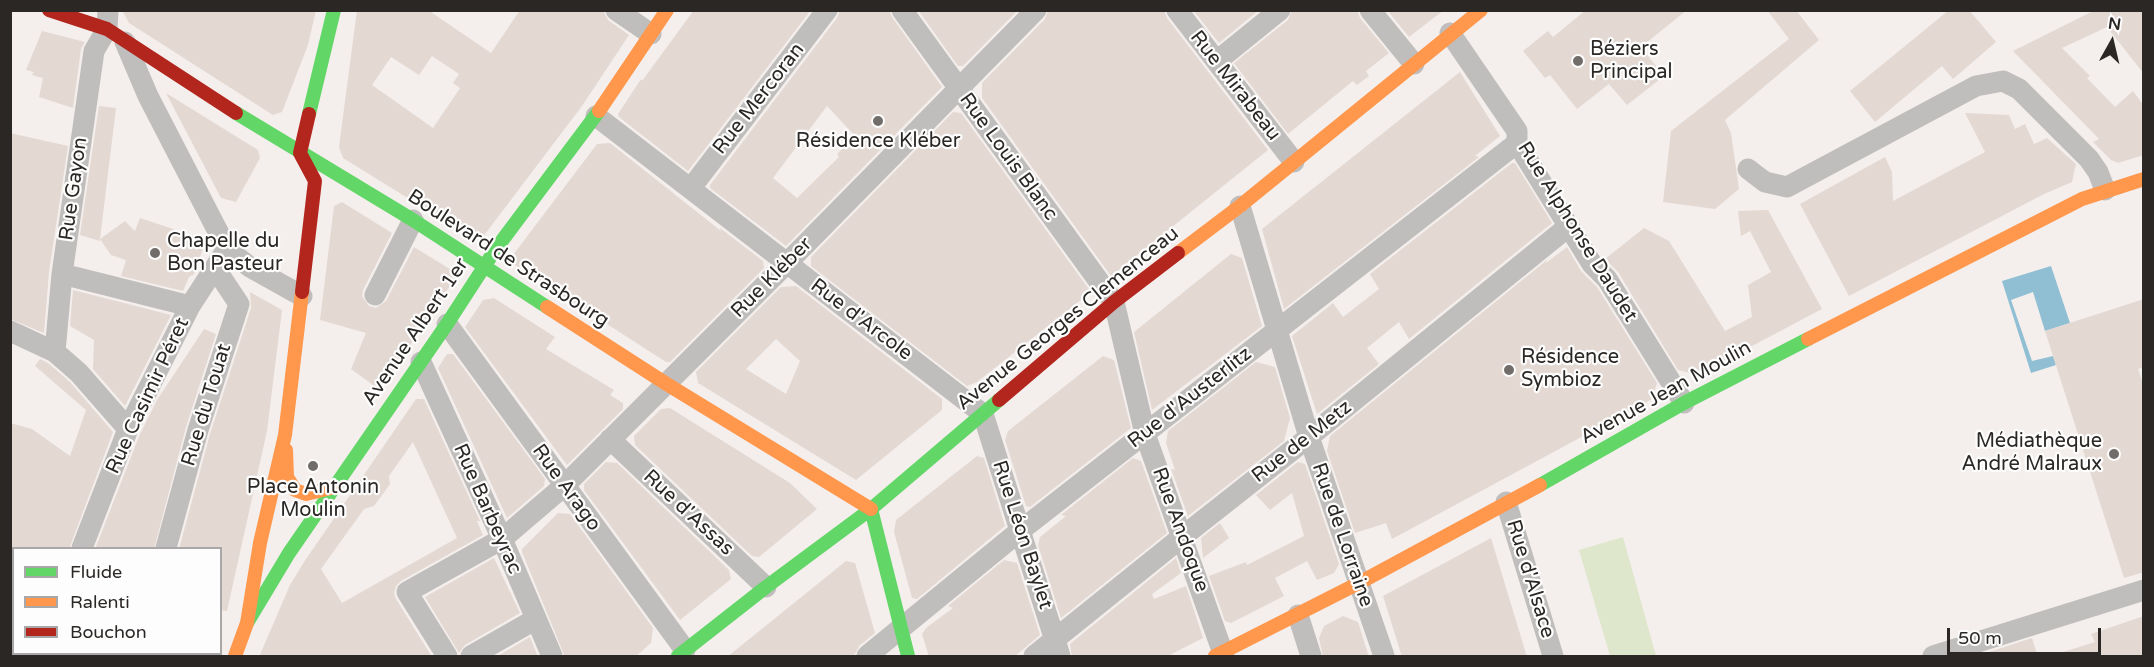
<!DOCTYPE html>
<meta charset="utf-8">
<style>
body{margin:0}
#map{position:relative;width:2154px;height:667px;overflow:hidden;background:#f4efec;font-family:"Varela Round",sans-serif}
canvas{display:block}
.frame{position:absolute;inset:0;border:12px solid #2b2725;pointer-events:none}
.legend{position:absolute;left:12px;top:547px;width:210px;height:108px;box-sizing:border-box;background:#fdfdfd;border:2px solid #a9a7a7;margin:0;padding:8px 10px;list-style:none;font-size:18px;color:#2b2725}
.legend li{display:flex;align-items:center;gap:12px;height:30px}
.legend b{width:30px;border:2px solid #a9a7a7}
.north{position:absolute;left:2082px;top:12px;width:60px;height:60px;-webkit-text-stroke:4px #fdfdfd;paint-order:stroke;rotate:8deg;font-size:16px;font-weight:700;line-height:24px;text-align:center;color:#2b2725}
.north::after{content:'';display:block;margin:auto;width:21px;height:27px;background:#2b2725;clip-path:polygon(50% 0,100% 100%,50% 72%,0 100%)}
.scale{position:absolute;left:1947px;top:628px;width:154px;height:27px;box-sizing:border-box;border:3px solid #2b2725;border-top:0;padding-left:8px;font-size:18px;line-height:21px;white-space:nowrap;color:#2b2725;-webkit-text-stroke:4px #fdfdfd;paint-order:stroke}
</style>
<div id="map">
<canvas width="2154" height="667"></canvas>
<div class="frame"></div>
<ul class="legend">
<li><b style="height:8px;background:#63d668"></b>Fluide</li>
<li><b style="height:8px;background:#ff974d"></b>Ralenti</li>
<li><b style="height:8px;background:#b3261e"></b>Bouchon</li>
</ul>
<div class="north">N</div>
<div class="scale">50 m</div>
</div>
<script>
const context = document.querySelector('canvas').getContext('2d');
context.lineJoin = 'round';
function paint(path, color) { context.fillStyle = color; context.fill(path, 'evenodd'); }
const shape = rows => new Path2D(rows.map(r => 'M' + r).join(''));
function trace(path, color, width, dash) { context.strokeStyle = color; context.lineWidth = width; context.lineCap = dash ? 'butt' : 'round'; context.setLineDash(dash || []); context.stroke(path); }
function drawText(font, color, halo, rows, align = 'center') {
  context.font = font + ' "Varela Round",sans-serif'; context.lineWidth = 4.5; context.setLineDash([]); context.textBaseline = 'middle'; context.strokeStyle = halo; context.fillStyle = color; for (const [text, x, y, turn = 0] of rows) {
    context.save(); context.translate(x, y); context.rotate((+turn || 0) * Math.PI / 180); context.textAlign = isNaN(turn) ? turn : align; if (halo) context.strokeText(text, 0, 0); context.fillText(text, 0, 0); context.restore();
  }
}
paint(shape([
 [1623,537,1656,656,1610,656,1579,550]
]), '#dee6cc');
paint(shape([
 [2051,266,2070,323,2045,331,2033,292,2011,300,2032,361,2053,356,2056,365,2031,373,2002,281]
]), '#90bfd4');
paint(shape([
 [122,10,316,10,308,45,282,112,273,115,129,23],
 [357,10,428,10,491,53,520,10,603,10,608,20,629,35,582,106,479,242,343,158,339,147],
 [432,56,459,74,453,83,460,88,433,128,372,85,391,57,419,75],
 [694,10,811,10,688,171,619,117,618,114,641,79,642,81],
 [840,10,889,10,892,17,942,87,786,246,710,188,710,185,837,18],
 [827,106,855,136,837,154,839,157,797,198,773,178],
 [918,10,1018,10,963,66,958,66],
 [1048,10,1164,10,1167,18,1268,150,1111,276,982,98,982,83,1045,19],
 [1193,10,1259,10,1219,43],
 [1292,10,1357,10,1360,18,1389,53,1366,71,1369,76,1357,85,1353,81,1288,134,1234,63,1288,20],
 [1387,10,1444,10,1409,37],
 [1586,10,1687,10,1641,47,1664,76,1627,105,1609,84,1577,109,1550,75,1545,78,1523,51,1548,31,1553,37],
 [1767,10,1796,10,1819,40,1725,120,1731,133,1739,189,1715,209,1663,202,1671,131,1789,39],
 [1949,10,1969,10,1996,42,1953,79,1942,66,1875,122,1850,91],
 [2095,10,2144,10,2144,74,2107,27,2062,48,2090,76,2087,78,2115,107,2133,91,2144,106,2144,155,2118,163,2111,160,2093,142,2099,139,2013,51],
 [42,31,85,42,81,49,73,108,39,97,43,78,32,75,34,72,26,70],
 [1460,72,1500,136,1475,156,1479,157,1284,309,1262,229],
 [166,93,258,150,260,158,236,202,221,198],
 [99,106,116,108,100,239,125,221,135,231,140,218,206,240,194,274,189,277,183,291,121,276,126,260,111,255,100,239,100,241,80,235],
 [953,112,961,113,1091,292,977,382,967,386,811,266,811,257],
 [1965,113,2009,115,2015,129,2025,124,2034,144,2047,138,2076,164,2072,182,2044,194,1849,296,1800,204,1885,157,1892,172,1893,201,1985,152],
 [10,133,68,146,49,272,44,333,10,319,12,301,10,300],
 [610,143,721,231,720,228,763,261,764,268,670,362,666,362,515,265,513,255,597,144],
 [1512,163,1515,163,1552,223,1409,339,1399,322,1367,348,1379,364,1317,414,1292,336,1333,303,1343,317,1379,289,1370,274],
 [342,202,392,233,363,290,362,296,369,306,376,308,386,301,414,247,458,274,380,390,351,369,366,333,320,320,334,206],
 [1768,210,1822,309,1697,375,1678,370,1618,272,1605,259,1644,228,1669,241,1725,331,1752,317,1748,285,1771,272,1750,231,1741,236,1738,211],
 [1567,247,1581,271,1597,287,1657,383,1652,399,1392,539,1386,523,1355,533,1327,451,1330,436,1547,260,1546,263],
 [1231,254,1242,258,1262,326,1152,410,1134,332],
 [796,286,942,399,942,410,856,480,698,383,696,372,781,287],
 [776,339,800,361,786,394,746,369],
 [73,290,171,315,125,406,93,369,94,340,70,326],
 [250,292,282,310,267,431,227,611,220,610,220,549,179,549,210,434,251,308],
 [494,298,555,337,546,349,614,390,610,395,623,403,623,409,567,465,465,327,483,300],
 [2144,299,2144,367,2138,369,2144,387,2144,572,2124,578,2045,331],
 [204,329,216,334,186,427,154,549,95,549,140,434,157,400],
 [447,354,453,354,545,479,544,486,507,518,438,368],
 [1103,356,1114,360,1131,428,1030,507,1026,506,1005,440,1008,431],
 [40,359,48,363,70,382,113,432,69,549,10,549,10,423,32,429,70,456,86,410,35,366],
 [1256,362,1275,367,1290,418,1284,441,1188,516,1171,469,1175,470,1166,443,1168,431],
 [416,399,424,399,480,521,477,521,483,535,401,581,396,586,394,593,396,599,432,657,259,657,290,585,304,562],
 [413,442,457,538,342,603,321,569,364,509,374,506,385,491,390,484,389,476],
 [670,408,790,483,817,509,759,557,752,556,635,445,634,436,661,409],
 [977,456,984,458,1005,526,917,599,912,598,894,532,896,520],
 [1133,458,1141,461,1167,533,1061,618,1038,545,1040,537,1066,516,1061,515],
 [606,462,617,463,729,570,731,579,680,620,584,490,584,484],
 [1298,462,1305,464,1339,564,1334,573,1317,580,1307,561,1275,578,1284,596,1231,623,1225,621,1209,576,1246,562,1247,565,1304,536,1292,493,1270,510,1256,495],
 [558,513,570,514,653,628,651,643,635,657,565,657,522,552,522,549],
 [1220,523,1229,538,1203,558,1201,538],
 [1491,538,1527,657,1402,657,1383,596],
 [494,558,520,613,465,645,459,653,425,597],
 [1176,558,1181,573,1152,594,1154,599,1186,586,1203,638,1166,657,1072,657,1070,644],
 [1004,560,1017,563,1040,635,1014,657,929,657,922,634,926,628,953,608,948,606],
 [846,561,855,563,875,633,859,646,855,654,851,657,727,657],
 [1343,616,1358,622,1369,657,1323,657,1319,638,1324,626],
 [2144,616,2144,657,2060,657,2060,653,2095,642,2091,634],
 [530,637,538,657,496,657],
 [2032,638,2038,657,1974,657]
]), '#e3d8d2');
trace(shape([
 [616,10,651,34],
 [902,10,1114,302,1145,434,1224,656],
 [1177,10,1294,162],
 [1370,10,1414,64],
 [1450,33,1517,131,1517,143,1592,264,1607,279,1684,403],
 [125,42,148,96,227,249,250,267,302,296],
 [1217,61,1280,10],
 [596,116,983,414,1060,656],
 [1748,169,1765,182,1787,187,1976,86,2003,81,2019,89,2089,159,2098,172,2105,190],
 [691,188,827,10],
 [1240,206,1309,437,1384,656],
 [62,274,190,306],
 [375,295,413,220],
 [447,324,685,650],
 [10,331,55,352,79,373,128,429],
 [55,352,62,274,94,51,107,29,108,10],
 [421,362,502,539,552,656],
 [610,439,766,587],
 [1506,502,1553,656],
 [82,548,128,429,190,306,227,249],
 [166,548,198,430,239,304,215,268],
 [1298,615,1311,656],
 [10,630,14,632],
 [40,656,42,654],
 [127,656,129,654],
 [447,656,407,592,502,539,564,486,787,263,1036,10],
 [471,656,536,619],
 [867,656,1021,530,1517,143],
 [1034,656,1182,537,1309,437,1569,226],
 [1933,656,2144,590]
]), '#c0bebd', 21);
trace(shape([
 [236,113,413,220,547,307],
 [309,114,334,10],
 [1540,485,1684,403,1808,339],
 [871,509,908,656],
 [247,623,289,553,447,324,495,250,599,111],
 [678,656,766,587,871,509,999,400]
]), '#63d668', 14);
trace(shape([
 [599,111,667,10],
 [1178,253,1240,206,1481,10],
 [547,307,665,383,871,509],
 [1808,339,2082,199,2144,179],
 [286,450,287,477,295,490,306,494,335,487],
 [235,656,247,623,260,543,285,435,302,292],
 [1215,656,1359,583,1540,485]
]), '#ff974d', 14);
trace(shape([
 [49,10,107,29,236,113],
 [302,292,315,181,300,153,309,114],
 [999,400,1114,302,1178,253]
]), '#b3261e', 14);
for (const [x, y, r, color] of [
 [1578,61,6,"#716d6b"],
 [878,121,6,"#716d6b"],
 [155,253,6,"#716d6b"],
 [1509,370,6,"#716d6b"],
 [2114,454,6,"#716d6b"],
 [313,466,6,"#716d6b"]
]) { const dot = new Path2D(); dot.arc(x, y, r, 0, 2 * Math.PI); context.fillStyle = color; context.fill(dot); trace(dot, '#fdfdfd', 2); }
drawText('20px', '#2b2725', '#fdfdfd', [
 ["Béziers",1590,50],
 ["Principal",1590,73],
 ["Résidence Kléber",878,142,"center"],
 ["Chapelle du",167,242],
 ["Bon Pasteur",167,265],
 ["Résidence",1521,358],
 ["Symbioz",1521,381],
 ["Médiathèque",2102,442,"right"],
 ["André Malraux",2102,465,"right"],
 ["Place Antonin",313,488,"center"],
 ["Moulin",313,511,"center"]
], 'left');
drawText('20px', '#2b2725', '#fdfdfd', [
 ["Rue Mirabeau",1235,86,52],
 ["Rue Mercoran",759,99,-52],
 ["Rue Louis Blanc",1008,157,54],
 ["Rue Gayon",74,189,-82],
 ["Rue Alphonse Daudet",1577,232,58],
 ["Boulevard de Strasbourg",508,259,33],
 ["Rue Kléber",772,278,-45],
 ["Avenue Georges Clemenceau",1068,319,-39],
 ["Rue d'Arcole",861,320,37],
 ["Avenue Albert 1er",416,332,-56],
 ["Avenue Jean Moulin",1666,393,-29],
 ["Rue Casimir Péret",148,396,-65],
 ["Rue d'Austerlitz",1190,398,-38],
 ["Rue du Touat",207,405,-73],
 ["Rue de Metz",1302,442,-38],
 ["Rue Arago",566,488,54],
 ["Rue Barbeyrac",487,509,66],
 ["Rue d'Assas",688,513,43],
 ["Rue Andoque",1180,530,70],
 ["Rue Léon Baylet",1022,535,72],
 ["Rue de Lorraine",1342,535,71],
 ["Rue d'Alsace",1530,579,73]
]);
</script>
